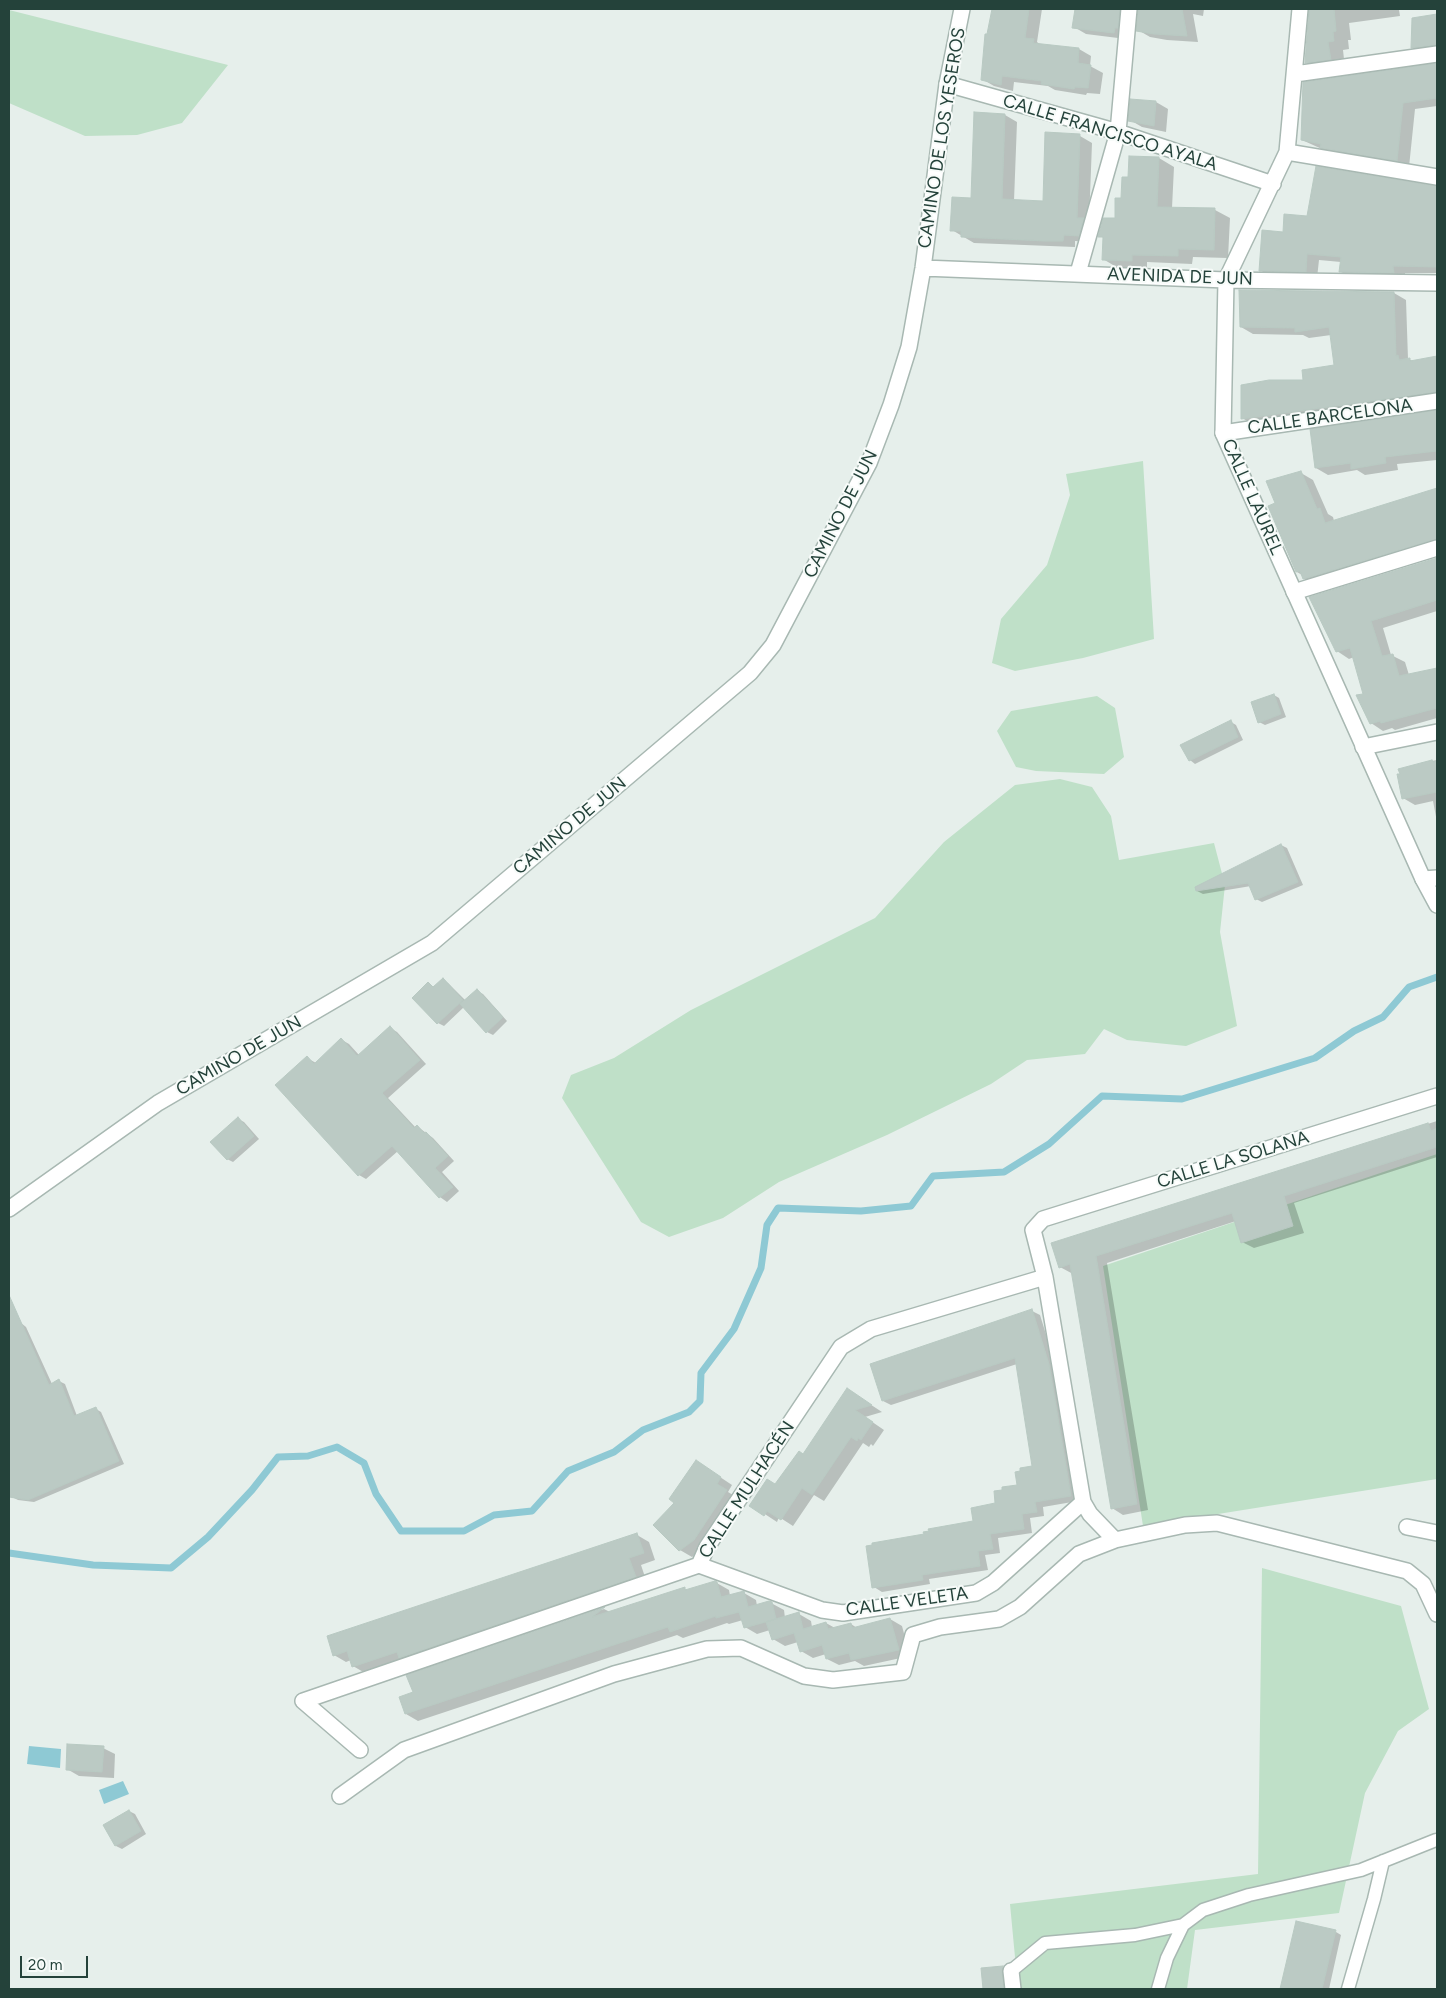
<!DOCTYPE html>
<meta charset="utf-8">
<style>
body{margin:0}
#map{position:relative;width:1446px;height:1998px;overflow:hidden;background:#e6efeb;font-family:Figtree,sans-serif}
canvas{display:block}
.frame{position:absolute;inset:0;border:10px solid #24423a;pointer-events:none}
.scale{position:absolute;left:20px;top:1956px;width:68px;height:22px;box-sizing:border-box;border:2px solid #24423a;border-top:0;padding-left:6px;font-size:15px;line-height:18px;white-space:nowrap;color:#24423a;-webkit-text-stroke:4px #f7fbf9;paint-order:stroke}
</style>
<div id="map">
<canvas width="1446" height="1998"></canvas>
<div class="frame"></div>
<div class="scale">20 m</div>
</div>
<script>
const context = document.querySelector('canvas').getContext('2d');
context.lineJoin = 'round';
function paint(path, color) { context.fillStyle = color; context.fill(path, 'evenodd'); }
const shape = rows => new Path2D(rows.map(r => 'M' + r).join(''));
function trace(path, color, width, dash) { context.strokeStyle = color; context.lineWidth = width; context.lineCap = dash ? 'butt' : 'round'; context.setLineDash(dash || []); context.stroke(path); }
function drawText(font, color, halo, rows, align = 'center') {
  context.font = font + ' Figtree,sans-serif'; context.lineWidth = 4; context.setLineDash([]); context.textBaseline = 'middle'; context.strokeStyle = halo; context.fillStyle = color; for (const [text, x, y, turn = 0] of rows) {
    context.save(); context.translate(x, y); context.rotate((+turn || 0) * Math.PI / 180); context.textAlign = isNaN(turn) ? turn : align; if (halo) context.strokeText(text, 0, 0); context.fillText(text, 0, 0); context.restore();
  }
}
paint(shape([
 [9,10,228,65,182,123,137,135,85,136,9,103],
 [1143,461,1154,639,1083,658,1015,671,992,663,1001,619,1047,565,1070,495,1066,474],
 [1097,696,1115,708,1124,757,1104,774,1036,771,1016,767,997,731,1011,711],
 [1060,779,1092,787,1111,816,1119,860,1214,843,1225,885,1220,932,1237,1026,1186,1046,1127,1040,1104,1029,1085,1054,1027,1060,991,1084,887,1135,779,1182,723,1218,669,1237,641,1222,562,1098,571,1075,614,1058,691,1010,875,918,944,842,1015,785],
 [1437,1154,1437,1479,1143,1526,1103,1266],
 [1262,1568,1401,1606,1429,1709,1398,1731,1365,1793,1339,1913,1195,1930,1187,1989,1018,1989,1010,1904,1258,1874]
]), '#bfe0c8');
paint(shape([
 [29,1746,61,1749,60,1768,27,1764],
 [123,1781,129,1794,104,1804,99,1790]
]), '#8ec9d4');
paint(shape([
 [994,9,1042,9,1037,42,1041,45,1079,49,1091,56,1090,66,1103,73,1100,94,1087,93,1086,95,1055,90,1048,86,1014,82,1013,91,994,86,982,79],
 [1076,9,1119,9,1131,16,1126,39,1086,34,1074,27],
 [1149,9,1204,9,1203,16,1193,14,1198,42,1167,40,1150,37,1138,30,1149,13],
 [1310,9,1396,9,1399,10,1400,16,1349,23,1351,40,1348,40,1349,49,1343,50,1345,68,1322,71,1307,62],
 [1437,16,1437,53,1424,54,1412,48,1414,19],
 [1437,64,1437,106,1415,109,1409,167,1333,154,1302,140,1304,83],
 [1156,102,1168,109,1166,132,1142,127,1130,120],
 [975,113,1005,115,1017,122,1014,201,1044,203,1080,136,1092,143,1089,222,1091,242,1075,241,1075,247,974,243,952,230,972,200],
 [1159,158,1174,167,1172,208,1215,210,1230,218,1228,258,1193,257,1192,264,1147,262,1147,268,1118,268,1103,259,1104,238,1100,236,1116,219,1129,178],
 [1317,168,1437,187,1437,273,1405,273,1405,279,1353,278,1341,272,1341,262,1319,260,1317,278,1272,277,1260,270,1284,233,1308,218],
 [1394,293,1406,300,1408,359,1413,361,1437,358,1437,400,1254,425,1242,418,1305,381,1336,366,1331,335,1309,338,1303,335,1253,334,1241,327],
 [1437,412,1437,460,1397,464,1398,470,1365,475,1357,470,1328,475,1316,468,1312,430],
 [1301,473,1313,480,1328,514,1333,517,1334,521,1437,490,1437,549,1316,586,1304,579,1302,575,1297,572,1276,504],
 [1437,559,1437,611,1383,628,1391,655,1405,662,1409,675,1437,669,1437,718,1395,730,1392,728,1383,731,1371,723,1354,657,1349,659,1337,651,1311,598],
 [1274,695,1279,698,1286,717,1265,725,1259,722],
 [1231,722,1236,725,1243,740,1195,764,1190,760],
 [1437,760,1437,822,1433,801,1415,805,1403,798,1421,763],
 [1281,845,1287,848,1303,885,1262,902,1256,899,1251,886,1203,894,1197,891,1196,888],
 [443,980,448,983,466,1001,477,991,483,994,507,1021,493,1035,487,1032,464,1007,444,1026,438,1023,414,998,428,984,434,987],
 [390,1028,397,1032,426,1064,388,1098,416,1128,418,1127,433,1138,454,1161,442,1172,459,1191,447,1202,440,1197,398,1151,366,1179,359,1175,307,1058,316,1063,342,1040,349,1044,359,1055],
 [238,1119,244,1122,259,1139,233,1162,227,1159],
 [1437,1121,1437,1157,1294,1203,1304,1233,1254,1248,1242,1242,1236,1221,1107,1263,1148,1510,1123,1515,1112,1508,1073,1274,1060,1267,1053,1244],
 [1032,1311,1040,1315,1057,1370,1078,1501,1043,1507,1044,1516,1030,1518,1032,1533,998,1538,1000,1553,985,1555,988,1570,929,1579,930,1584,882,1592,874,1587,974,1522,1019,1486,1034,1467,1017,1364,891,1405,883,1401,871,1365],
 [21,1323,26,1327,52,1384,59,1381,65,1384,77,1416,96,1409,101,1412,124,1464,34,1502,18,1500,12,1497,9,1491,9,1329],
 [859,1397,882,1412,865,1417,884,1430,873,1446,871,1444,869,1447,863,1443,824,1501,814,1495,793,1526,779,1517,777,1522,751,1505,775,1485],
 [708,1469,732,1485,728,1492,738,1498,706,1546,692,1557,680,1550],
 [637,1535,649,1542,655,1560,641,1565,647,1583,365,1673,353,1666,351,1660,346,1662,334,1655],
 [715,1582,729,1590,730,1596,744,1593,756,1600,757,1606,771,1603,784,1610,785,1618,799,1614,811,1621,812,1627,826,1623,835,1628,851,1624,857,1628,890,1619,902,1626,910,1656,864,1666,855,1661,839,1665,827,1659,826,1654,813,1658,801,1651,798,1642,785,1646,773,1639,770,1630,757,1634,745,1627,743,1620,729,1624,727,1623,683,1638,677,1635,418,1721,406,1714,414,1693,408,1676,604,1609,610,1612,684,1589,688,1590],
 [103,1748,115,1754,114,1778,79,1776,67,1769],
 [129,1811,135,1814,146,1834,122,1849,116,1846,104,1825],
 [1297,1923,1336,1932,1341,1935,1329,1989,1281,1989],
 [1003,1968,1008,1971,1009,1989,983,1989,983,1969]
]), '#0003');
trace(shape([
 [9,1553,93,1565,171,1568,208,1537,252,1490,278,1457,308,1456,337,1447,364,1463,376,1494,401,1531,464,1531,494,1515,532,1511,568,1471,614,1452,643,1430,689,1412,700,1401,701,1373,734,1329,761,1268,767,1225,778,1208,861,1211,911,1206,933,1176,1004,1172,1049,1144,1102,1096,1182,1099,1315,1058,1354,1031,1383,1017,1409,987,1437,977]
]), '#8ec9d4', 7);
const building = shape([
 [992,9,1029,9,1025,38,1034,39,1033,43,1079,48,1078,63,1091,65,1088,88,1075,87,1074,89,1041,84,1042,81,1002,76,1001,85,981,80,985,34,987,34,992,9],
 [1075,9,1120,9,1118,28,1115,28,1114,33,1072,28,1075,9],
 [1138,9,1182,9,1187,36,1154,34,1136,31,1138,9],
 [1309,9,1334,9,1336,31,1333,32,1334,41,1328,42,1331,60,1305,63,1309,9],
 [1437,14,1437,45,1411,48,1412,18,1437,14],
 [1437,63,1437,98,1403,103,1397,161,1320,148,1321,144,1301,140,1303,82,1437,63],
 [1130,99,1156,101,1154,126,1128,121,1130,99],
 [974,112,1005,114,1002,199,1043,201,1045,132,1080,134,1077,218,1084,218,1079,236,1064,235,1063,241,1045,241,961,237,961,231,950,231,952,197,971,198,974,112],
 [1129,156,1159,157,1157,207,1215,208,1214,250,1178,249,1178,256,1132,255,1132,261,1102,260,1103,237,1098,237,1103,218,1115,218,1115,198,1121,198,1122,177,1128,177,1129,156],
 [1316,166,1437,186,1437,267,1393,266,1394,273,1339,272,1341,257,1307,254,1306,272,1259,271,1262,230,1283,232,1284,214,1307,216,1316,166],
 [1239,290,1394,292,1396,356,1398,355,1399,360,1410,358,1410,361,1437,356,1437,392,1241,419,1241,385,1269,380,1303,380,1302,370,1334,365,1329,327,1295,332,1295,328,1240,327,1239,290],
 [1437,410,1437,451,1385,457,1386,463,1351,469,1351,463,1315,468,1310,429,1437,410],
 [1301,471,1317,509,1320,508,1325,523,1437,488,1437,539,1303,579,1300,571,1296,572,1268,506,1275,503,1266,481,1301,471],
 [1437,558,1437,600,1371,621,1382,656,1393,654,1399,676,1437,668,1437,708,1381,723,1380,721,1370,724,1356,695,1363,694,1350,648,1336,652,1309,597,1437,558],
 [1274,694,1281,714,1258,723,1251,702,1274,694],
 [1231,720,1238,737,1189,761,1180,745,1231,720],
 [1432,760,1433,762,1437,761,1437,792,1402,799,1397,774,1400,774,1398,769,1432,760],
 [1281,844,1298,882,1255,900,1248,883,1196,891,1195,887,1281,844],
 [443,978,463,1000,437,1024,412,998,428,982,433,987,443,978],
 [477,989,503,1017,486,1033,460,1004,477,989],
 [390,1026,420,1060,382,1093,414,1128,417,1125,424,1133,426,1132,448,1156,435,1168,453,1187,439,1198,392,1146,358,1176,275,1085,307,1056,314,1064,341,1038,357,1056,390,1026],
 [238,1117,254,1136,227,1160,210,1142,238,1117],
 [1428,1123,1431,1131,1437,1128,1437,1147,1284,1196,1293,1226,1241,1243,1232,1213,1096,1256,1137,1504,1111,1509,1070,1264,1059,1268,1051,1243,1428,1123],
 [9,1295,49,1385,59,1379,74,1416,96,1407,119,1461,28,1500,9,1497,9,1295],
 [1032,1309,1049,1364,1071,1496,1035,1502,1037,1512,1022,1514,1024,1529,990,1534,993,1549,978,1551,980,1566,922,1575,923,1580,872,1588,866,1546,872,1545,872,1543,924,1534,923,1532,929,1531,928,1529,973,1521,971,1508,995,1503,994,1491,1002,1490,1002,1487,1017,1485,1015,1472,1020,1471,1020,1468,1032,1466,1015,1358,882,1401,870,1364,1032,1309],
 [847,1388,872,1405,855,1410,873,1422,861,1440,858,1438,857,1441,851,1437,812,1495,802,1488,781,1520,767,1511,764,1516,749,1506,767,1479,775,1484,799,1451,803,1454,847,1388],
 [696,1460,721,1477,717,1484,727,1490,694,1540,679,1551,653,1525,674,1503,669,1499,696,1460],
 [637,1533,644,1553,629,1558,636,1577,399,1658,397,1652,352,1667,347,1651,333,1656,327,1636,637,1533],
 [715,1581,717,1582,721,1597,744,1591,748,1607,769,1601,772,1602,776,1619,744,1628,739,1612,716,1618,716,1616,670,1632,668,1627,405,1714,399,1697,413,1692,406,1675,605,1607,592,1617,685,1587,685,1590,715,1581],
 [799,1612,803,1629,826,1622,828,1629,851,1623,852,1628,890,1618,899,1650,851,1660,849,1653,826,1659,822,1645,800,1652,794,1633,772,1640,766,1622,799,1612],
 [67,1744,104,1746,102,1772,66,1770,67,1744],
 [129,1810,141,1831,115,1846,103,1825,129,1810],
 [1296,1921,1336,1930,1322,1989,1280,1989,1296,1921],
 [1003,1966,1002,1972,1004,1989,983,1989,981,1968,1003,1966]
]);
paint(building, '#bbcac4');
trace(building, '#b8c9c2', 1);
const service = shape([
 [1011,1971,1045,1943,1135,1935,1183,1925],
 [1158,1989,1167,1958,1183,1925,1203,1910,1249,1895,1361,1870,1436,1840],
 [1348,1989,1374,1899,1383,1861]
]);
const minor = shape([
 [1295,74,1437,54],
 [947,84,1118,132,1273,184],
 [1287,152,1437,177],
 [1078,273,1118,132,1129,9],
 [1226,280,1287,152,1300,9],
 [1223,433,1437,401],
 [1294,592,1437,548],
 [1363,747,1437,732],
 [1423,879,1437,878],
 [1437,1096,1043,1219,1033,1230,1045,1277,1083,1502,1090,1514,1115,1540,1185,1525,1217,1523,1407,1571,1423,1584,1437,1614],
 [1407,1527,1437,1533],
 [699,1565,822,1610,843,1613,976,1593,993,1583,1083,1502],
 [303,1701,699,1565,707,1547,841,1347,871,1329,1045,1277],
 [303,1701,360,1750],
 [340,1796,404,1750,614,1674,707,1649,741,1648,804,1676,833,1680,903,1672,913,1635,940,1627,999,1619,1020,1607,1079,1554,1115,1540],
 [1011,1971,1013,1989]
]);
const tertiary = shape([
 [923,268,1226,280,1437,283],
 [1226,280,1223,433,1423,879,1437,905],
 [9,1209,158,1103,432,943,750,673,773,645,869,463,891,405,909,347,923,268,947,84,962,9]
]);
trace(service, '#a8b8b2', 15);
trace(minor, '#a8b8b2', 18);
trace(tertiary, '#a8b8b2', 18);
trace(service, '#fff', 12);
trace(minor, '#fff', 15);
trace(tertiary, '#fff', 15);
drawText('18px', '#24423a', '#f7fbf9', [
 ["CALLE FRANCISCO AYALA",1110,133,17],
 ["CAMINO DE LOS YESEROS",942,138,-81],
 ["AVENIDA DE JUN",1180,277,2],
 ["CALLE BARCELONA",1330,417,-8],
 ["CALLE LAUREL",1252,497,66],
 ["CAMINO DE JUN",841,514,-63],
 ["CAMINO DE JUN",570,826,-40],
 ["CAMINO DE JUN",239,1056,-30],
 ["CALLE LA SOLANA",1233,1160,-17],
 ["CALLE MULHACÉN",747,1490,-57],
 ["CALLE VELETA",907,1602,-8]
]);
</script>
